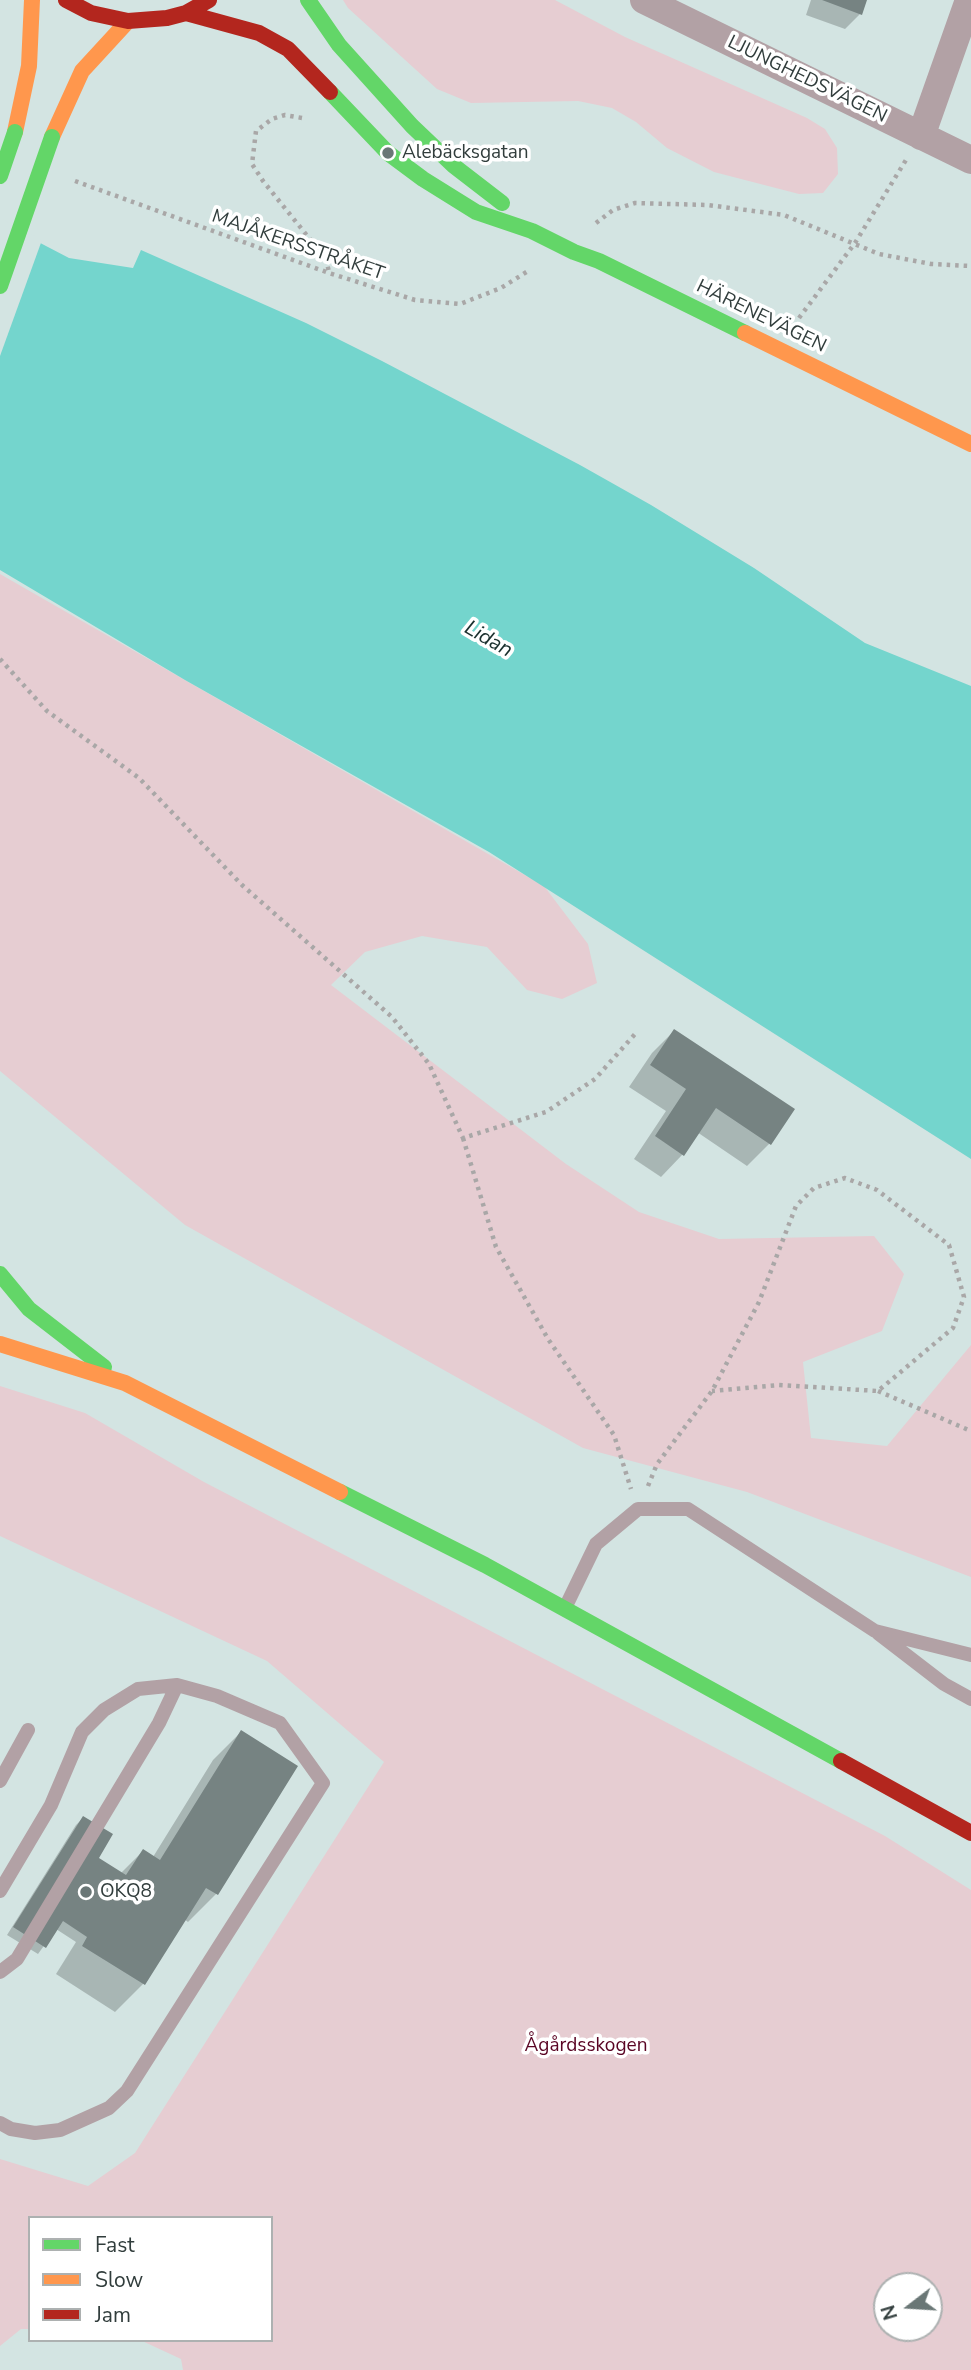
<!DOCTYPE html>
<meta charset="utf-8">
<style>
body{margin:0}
#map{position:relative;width:971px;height:2370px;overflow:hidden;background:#d3e4e2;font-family:"Nunito Sans",sans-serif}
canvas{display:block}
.legend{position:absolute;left:28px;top:2216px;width:245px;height:126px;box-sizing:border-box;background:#fff;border:2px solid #adb1b1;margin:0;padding:9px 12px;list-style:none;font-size:21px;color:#313d3c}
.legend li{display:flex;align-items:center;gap:14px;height:35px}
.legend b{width:35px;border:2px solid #adb1b1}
.north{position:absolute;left:873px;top:2272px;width:70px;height:70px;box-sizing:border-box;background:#fff;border:2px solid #adb1b1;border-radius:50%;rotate:253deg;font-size:19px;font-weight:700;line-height:28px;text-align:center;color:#313d3c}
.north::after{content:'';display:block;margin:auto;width:24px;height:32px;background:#6a7776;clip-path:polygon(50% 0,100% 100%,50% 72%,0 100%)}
</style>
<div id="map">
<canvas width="971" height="2370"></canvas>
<ul class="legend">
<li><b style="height:9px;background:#63d668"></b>Fast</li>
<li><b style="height:9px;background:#ff974d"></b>Slow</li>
<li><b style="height:9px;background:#b3261e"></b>Jam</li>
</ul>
<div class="north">N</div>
</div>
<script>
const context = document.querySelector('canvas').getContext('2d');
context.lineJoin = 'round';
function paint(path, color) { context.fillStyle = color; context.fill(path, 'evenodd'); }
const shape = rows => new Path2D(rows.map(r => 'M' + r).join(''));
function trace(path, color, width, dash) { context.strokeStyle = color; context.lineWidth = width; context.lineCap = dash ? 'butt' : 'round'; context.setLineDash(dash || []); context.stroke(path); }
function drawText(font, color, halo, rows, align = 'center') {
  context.font = font + ' "Nunito Sans",sans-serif'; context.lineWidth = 7; context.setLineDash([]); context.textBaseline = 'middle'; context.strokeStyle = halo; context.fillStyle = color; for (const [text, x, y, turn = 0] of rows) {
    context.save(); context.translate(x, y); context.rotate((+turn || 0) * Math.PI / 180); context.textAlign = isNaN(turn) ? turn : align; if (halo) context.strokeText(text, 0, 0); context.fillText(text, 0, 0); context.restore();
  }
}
paint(shape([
 [343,0,555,0,625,37,807,118,825,129,837,148,838,174,823,193,799,194,714,172,667,148,636,122,612,108,578,101,471,103,437,89,348,8],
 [0,574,544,886,588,944,597,983,562,999,527,990,487,947,422,936,365,952,331,985,566,1164,639,1212,719,1239,874,1236,904,1274,882,1331,803,1362,811,1438,887,1446,971,1345,971,1577,747,1492,583,1448,185,1225,0,1071],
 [0,1386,85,1413,204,1482,885,1836,971,1890,971,2370,183,2370,181,2359,140,2340,271,2340,271,2218,30,2218,30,2329,21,2329,0,2346,0,2159,88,2186,135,2153,384,1762,267,1661,0,1536],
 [929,2286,929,2328,887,2328,887,2286]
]), '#e6cdd2');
paint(shape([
 [0,222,69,258,133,268,141,250,306,323,382,361,580,465,651,505,754,568,865,643,971,686,971,1159,489,852,185,680,0,570]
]), '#74d5cd');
paint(shape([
 [0,218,42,240,0,356]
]), '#d3e4e2');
paint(shape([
 [811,0,866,0,860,14,845,29,806,15],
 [674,1031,793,1110,769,1144,747,1166,697,1132,682,1155,661,1177,634,1159,666,1111,629,1087,652,1053],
 [241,1732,296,1767,216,1894,188,1922,184,1919,143,1984,115,2012,56,1974,76,1942,56,1929,38,1954,7,1935,76,1825,83,1818,96,1859,120,1874,143,1851,153,1857,213,1760]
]), '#0003');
paint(shape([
 [822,0,867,0,862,15],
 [674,1029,795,1109,771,1145,716,1108,684,1156,655,1136,686,1089,650,1065],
 [241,1730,298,1766,218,1895,206,1888,145,1985,82,1946,87,1937,63,1921,46,1948,13,1927,83,1816,113,1834,99,1858,126,1875,143,1849,160,1860]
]), '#768382');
trace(shape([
 [302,118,285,115,272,119,256,131,252,164,263,181,326,259,329,272],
 [75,181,329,273,415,300,460,304,501,288,528,271],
 [596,223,613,210,635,203,708,205,784,215,879,254,931,264,971,266],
 [799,318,855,243,906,160],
 [0,659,47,711,139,778,242,885,392,1017,429,1064,463,1138,546,1112,595,1079,636,1033],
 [463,1138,496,1247,548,1339,614,1435,631,1489],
 [878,1391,971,1431],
 [648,1486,657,1464,712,1391,759,1302,796,1206,814,1188,845,1178,877,1190,949,1245,964,1297,953,1328,878,1391,779,1385,712,1391]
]), '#a9a7a7', 4.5, [3.5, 5]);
trace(shape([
 [565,1608,596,1544,638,1509,688,1509,875,1631,971,1655],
 [879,1634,944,1684,971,1699],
 [0,1781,28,1730],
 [0,1891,51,1805,82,1732,104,1710,138,1689,177,1685,217,1696,280,1723,323,1783,127,2091,109,2108,60,2130,35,2133,11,2129,0,2123],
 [0,1972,17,1959,159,1723,177,1685]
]), '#b2a1a5', 14);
trace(shape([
 [644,0,971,160],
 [921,136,969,0]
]), '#b2a1a5', 28);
trace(shape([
 [308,0,339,45,412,126,454,166,502,203],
 [330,92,388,153,423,179,476,212,532,231,574,252,599,261,745,333],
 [0,1274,29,1309,104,1367],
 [340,1492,485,1565,841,1761]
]), '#63d668', 16);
trace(shape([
 [15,132,29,66,32,0],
 [52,137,82,71,128,21],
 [745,333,971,444],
 [0,1344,125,1383,340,1492]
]), '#ff974d', 16);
trace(shape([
 [66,0,91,13,128,21,167,18,186,13,209,0],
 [186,13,259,33,288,49,330,92],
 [841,1761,971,1833]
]), '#b3261e', 16);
trace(shape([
 [0,176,15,132],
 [0,286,52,137]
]), '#63d668', 16);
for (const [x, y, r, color] of [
 [388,153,7,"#6a7776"],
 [86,1892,7,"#6a7776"]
]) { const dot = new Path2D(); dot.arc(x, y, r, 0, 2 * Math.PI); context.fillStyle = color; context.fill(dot); trace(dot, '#fff', 2.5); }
drawText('19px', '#313d3c', '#fff', [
 ["LJUNGHEDSVÄGEN",807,80,26],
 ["MAJÅKERSSTRÅKET",298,246,19],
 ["HÄRENEVÄGEN",761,317,26]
]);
drawText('19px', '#313d3c', '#fff', [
 ["Alebäcksgatan",402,153],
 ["OKQ8",100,1892]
], 'left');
drawText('19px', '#590423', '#fff', [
 ["Ågårdsskogen",586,2046]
]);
drawText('italic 21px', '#1a302e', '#fff', [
 ["Lidan",488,640,30]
]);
</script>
